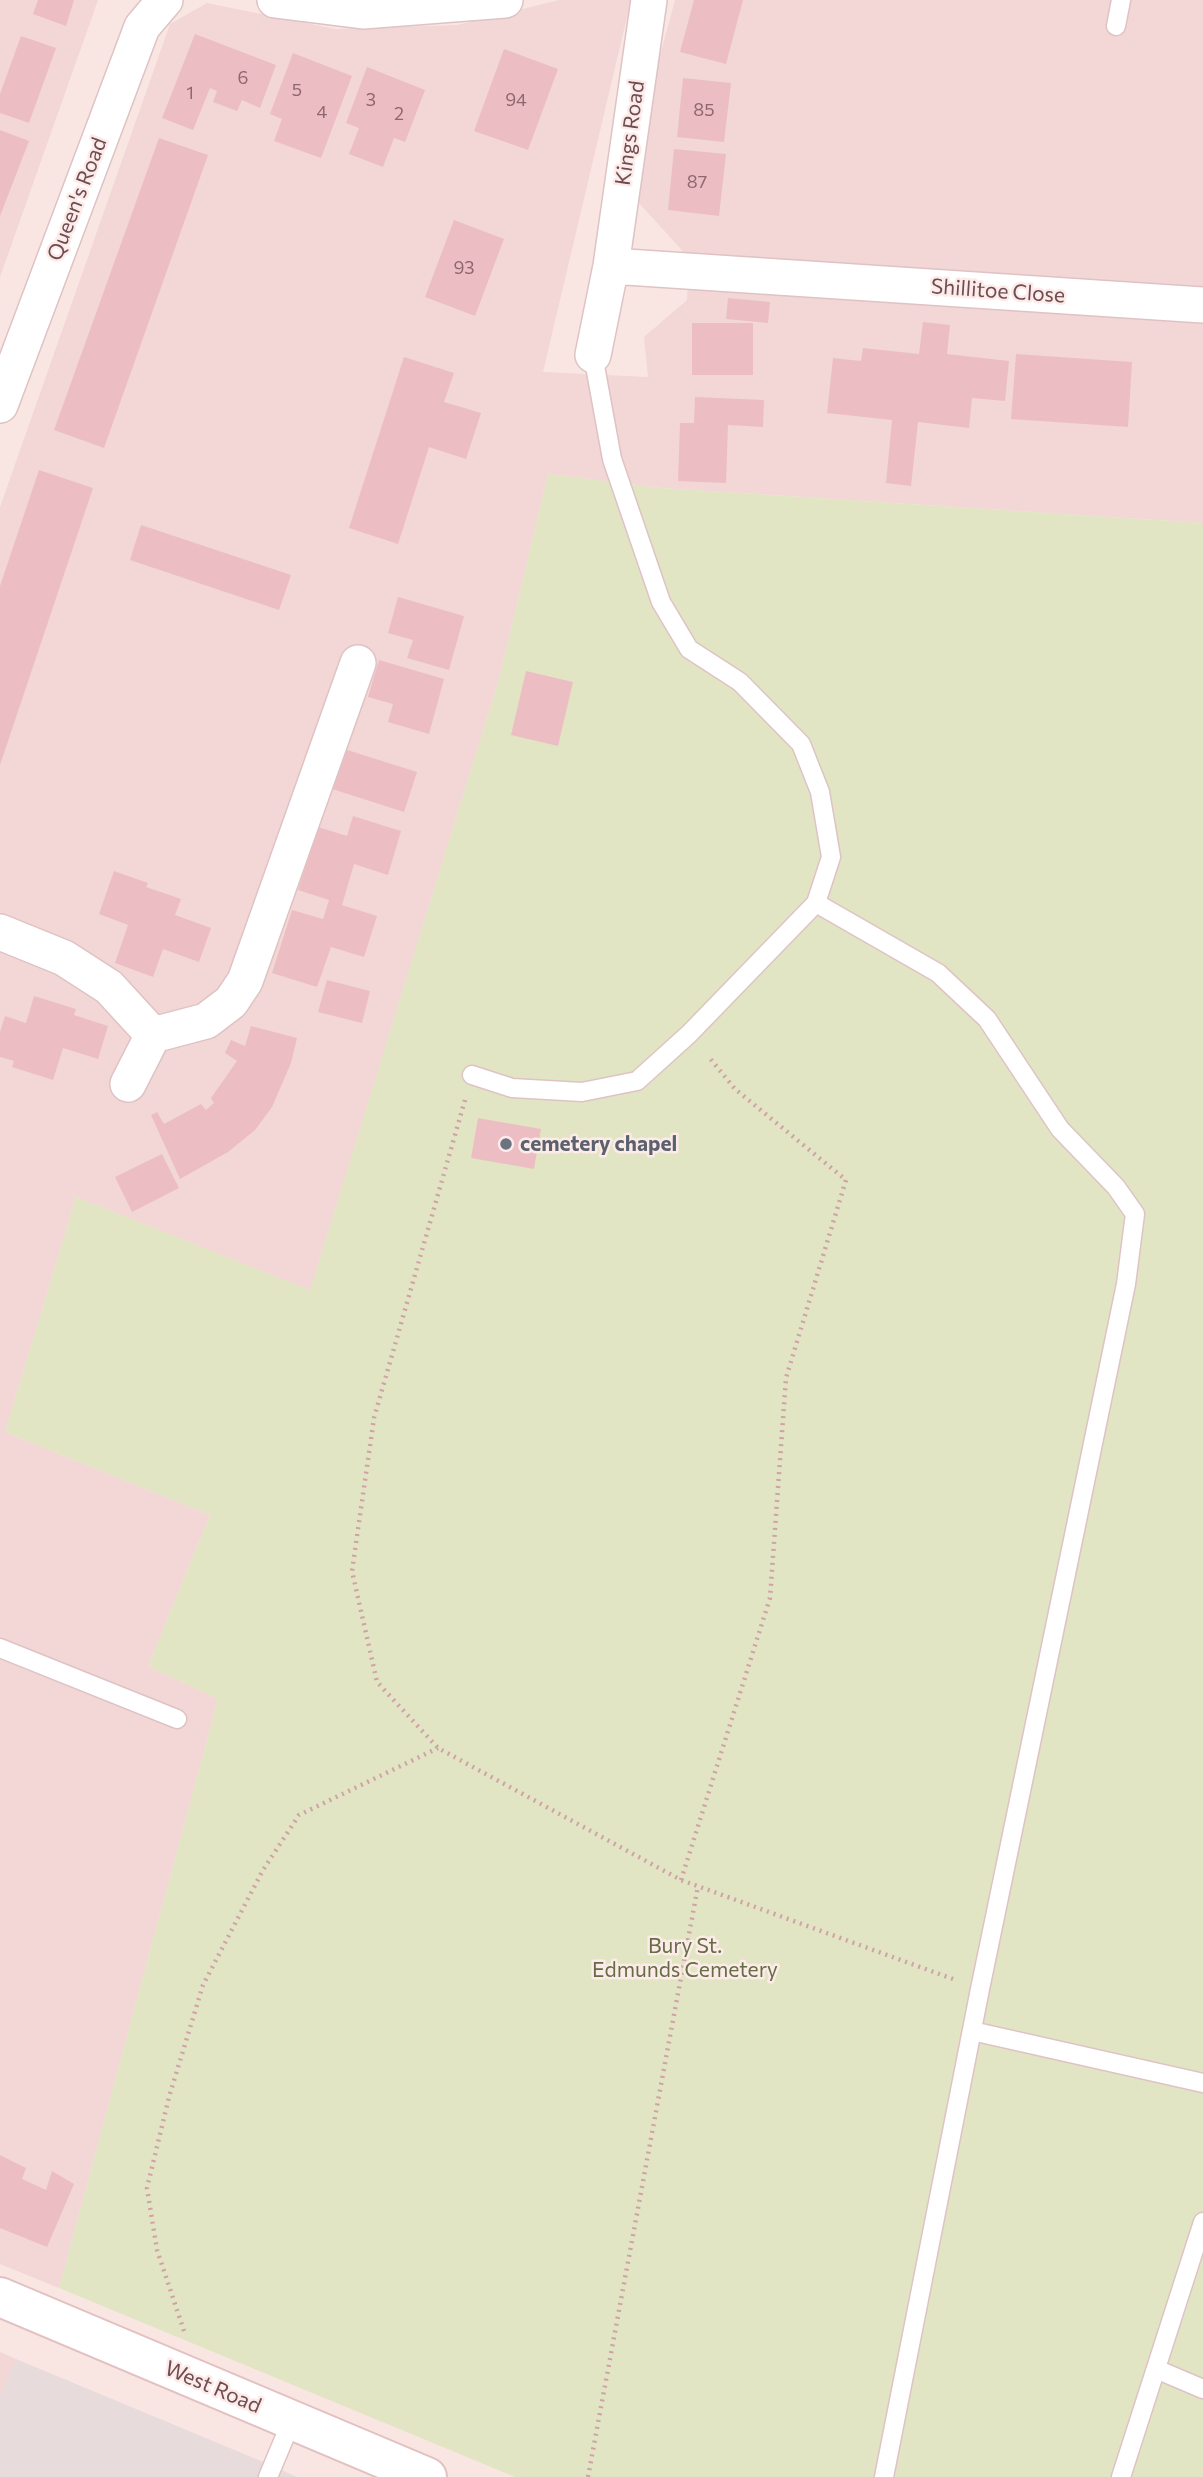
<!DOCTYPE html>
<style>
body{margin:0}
canvas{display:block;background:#f9e6e3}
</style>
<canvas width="1203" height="2477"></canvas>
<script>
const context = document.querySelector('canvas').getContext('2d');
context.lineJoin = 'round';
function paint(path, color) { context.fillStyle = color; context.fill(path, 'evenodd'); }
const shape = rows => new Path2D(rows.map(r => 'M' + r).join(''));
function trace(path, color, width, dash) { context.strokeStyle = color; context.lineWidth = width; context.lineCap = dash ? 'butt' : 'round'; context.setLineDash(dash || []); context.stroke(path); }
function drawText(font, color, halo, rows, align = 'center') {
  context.font = font + ' Commissioner,sans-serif'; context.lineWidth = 5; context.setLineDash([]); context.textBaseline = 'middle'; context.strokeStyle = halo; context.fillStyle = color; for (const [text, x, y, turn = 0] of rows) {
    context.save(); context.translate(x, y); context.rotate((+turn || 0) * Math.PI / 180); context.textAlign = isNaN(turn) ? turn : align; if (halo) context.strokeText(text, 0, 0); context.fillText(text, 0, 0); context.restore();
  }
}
paint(shape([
 [0,0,98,0,0,277],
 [559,0,631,0,543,372,648,377,644,337,687,300,689,258,638,202,658,63,675,0,1203,0,1203,523,662,488,548,474,499,679,310,1291,76,1197,5,1432,210,1515,148,1666,218,1699,59,2288,0,2264,0,507,170,24,207,3,335,29,457,25],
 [0,2352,16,2359,0,2396]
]), '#f2d7d6');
paint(shape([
 [16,2359,273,2466,297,2477,0,2477,0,2396]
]), '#e7dbdb');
paint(shape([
 [548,474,662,488,1203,523,1203,2477,515,2477,59,2288,218,1699,148,1666,210,1515,5,1432,76,1197,310,1290,499,679]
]), '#e2e5c4');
paint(shape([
 [38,0,74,0,66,26,33,14],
 [694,0,743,0,726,64,680,52],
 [195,34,276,65,260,108,242,100,237,111,213,102,217,91,210,88,193,130,162,118],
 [21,36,56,48,29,123,0,113,0,94],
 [504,49,558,69,528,150,474,131],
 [293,53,352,76,321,158,274,141,282,119,270,114],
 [367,67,425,90,405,142,394,138,383,167,349,154,359,128,346,123],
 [683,78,731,83,724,142,677,137],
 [0,130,29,141,0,216],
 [159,138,208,155,104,448,54,430],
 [674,149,726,154,719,216,668,210],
 [454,220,504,239,475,316,425,297],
 [728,298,770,302,768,323,726,319],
 [923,322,950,325,947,354,1009,361,1005,401,972,398,969,428,918,422,911,486,886,483,892,420,827,413,833,358,861,361,863,348,919,354],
 [692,323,753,323,753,375,692,375],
 [1016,354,1132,362,1128,427,1011,419],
 [404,357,454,373,444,402,481,413,466,459,429,447,398,544,349,528],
 [695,397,764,400,763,427,728,425,726,483,678,481,680,423,694,423],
 [39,470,93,488,0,765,0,586],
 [141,525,291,575,279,610,130,560],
 [398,597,464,616,449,670,407,658,413,640,388,633],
 [379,660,444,679,429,734,388,722,393,704,368,697],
 [526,671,573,682,558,746,511,735],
 [341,748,417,772,404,812,329,788],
 [353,816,401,831,388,875,354,864,342,905,377,916,364,957,331,947,317,987,272,973,292,910,323,919,329,900,298,890,318,827,347,836],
 [114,871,148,883,146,887,181,899,175,915,211,928,199,962,163,949,153,977,115,963,128,925,99,914],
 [327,980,370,991,362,1023,318,1012],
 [34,996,76,1009,74,1015,108,1026,98,1059,63,1048,53,1080,12,1067,14,1061,0,1057,0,1032,5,1016,26,1023],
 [251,1026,297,1038,291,1063,272,1107,255,1130,228,1152,180,1179,151,1115,157,1112,164,1124,201,1104,206,1110,214,1103,211,1098,237,1061,225,1053,231,1040,245,1046],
 [478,1118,541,1129,534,1169,471,1158],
 [162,1154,179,1188,132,1212,115,1177],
 [0,2155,26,2168,22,2179,46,2190,52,2171,74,2184,47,2247,0,2228]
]), '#ecbec3');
const lane = shape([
 [1116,26,1121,0],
 [816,903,938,973,987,1019,1060,1129,1116,1187,1135,1214,1126,1284,980,1989,884,2477],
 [472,1075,512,1088,582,1092,637,1081,689,1034,816,903,831,857,820,792,801,744,740,682,689,649,661,602,612,459,593,355],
 [0,1648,177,1719],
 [972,2031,1203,2083],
 [1156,2369,1203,2389],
 [268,2477,292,2420],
 [1121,2477,1203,2222]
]);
const street = shape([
 [275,0,363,11,505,0],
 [649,0,611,266,1203,305],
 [593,355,611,266],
 [0,405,142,27,165,0],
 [0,932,64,958,109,987,153,1035],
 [128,1084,153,1035,206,1021,231,1002,245,981,358,663]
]);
const secondary = shape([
 [0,2297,427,2477]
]);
trace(lane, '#dfc3c4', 21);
trace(street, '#dfc3c4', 38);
trace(secondary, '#e3c1c2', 42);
trace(shape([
 [465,1100,374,1418,352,1571,377,1682,438,1748,681,1880,953,1979],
 [681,1880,770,1598,786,1378,846,1180,735,1089,708,1056],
 [184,2331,157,2250,147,2188,169,2097,203,1985,263,1870,299,1815,438,1748],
 [588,2477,698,1886]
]), '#d0a2a7', 4.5, [2, 5]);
trace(lane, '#fff', 18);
trace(street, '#fff', 35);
trace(secondary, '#fff', 38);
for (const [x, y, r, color] of [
 [506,1144,7,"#6b7280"]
]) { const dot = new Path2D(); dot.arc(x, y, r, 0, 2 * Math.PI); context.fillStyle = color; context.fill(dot); trace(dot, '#fdebe9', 2.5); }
drawText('18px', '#8e686e', null, [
 ["6",243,78],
 ["5",297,90],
 ["1",190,93],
 ["3",371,100],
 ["94",516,100],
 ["85",704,110],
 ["4",322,112],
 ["2",399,114],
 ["87",697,182],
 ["93",464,268]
]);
drawText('21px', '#6f4c51', '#fdebe9', [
 ["Kings Road",630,133,-82],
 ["Queen's Road",77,199,-69],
 ["Shillitoe Close",998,291,4],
 ["West Road",213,2387,23]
]);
drawText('bold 21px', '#5b616d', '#fdebe9', [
 ["cemetery chapel",520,1144]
], 'left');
drawText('21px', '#656e43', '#fdebe9', [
 ["Bury St.",685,1946],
 ["Edmunds Cemetery",685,1970]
]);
</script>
